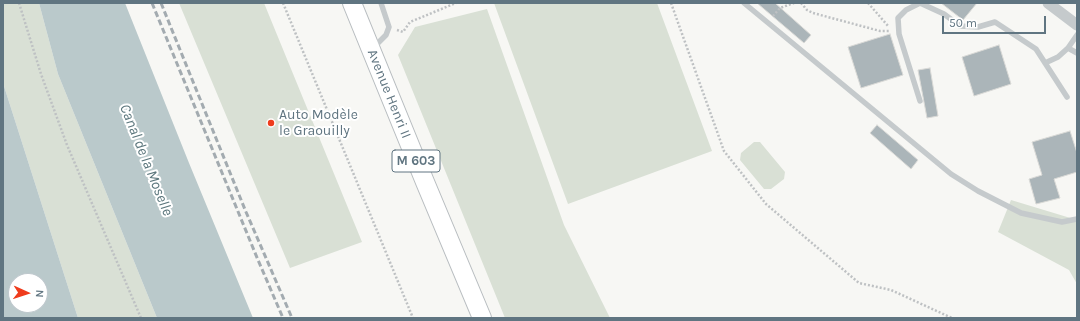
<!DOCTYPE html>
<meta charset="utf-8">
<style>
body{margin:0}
#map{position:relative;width:1080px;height:321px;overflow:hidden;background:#f7f7f4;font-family:Karla,sans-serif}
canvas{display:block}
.frame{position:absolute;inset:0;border:4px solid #607581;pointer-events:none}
.north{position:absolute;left:8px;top:273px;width:40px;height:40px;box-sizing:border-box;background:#fff;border:1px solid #bfc8cd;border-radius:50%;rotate:93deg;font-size:11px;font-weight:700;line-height:16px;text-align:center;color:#607581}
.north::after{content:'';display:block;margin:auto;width:14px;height:18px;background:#ef3c1d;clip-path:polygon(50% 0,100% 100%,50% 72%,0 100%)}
.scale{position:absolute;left:942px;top:16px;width:104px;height:18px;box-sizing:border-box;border:2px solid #607581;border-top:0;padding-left:5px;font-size:12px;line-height:14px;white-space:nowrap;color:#607581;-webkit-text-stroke:3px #fff;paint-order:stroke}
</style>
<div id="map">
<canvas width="1080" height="321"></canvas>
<div class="frame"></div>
<div class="north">N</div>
<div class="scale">50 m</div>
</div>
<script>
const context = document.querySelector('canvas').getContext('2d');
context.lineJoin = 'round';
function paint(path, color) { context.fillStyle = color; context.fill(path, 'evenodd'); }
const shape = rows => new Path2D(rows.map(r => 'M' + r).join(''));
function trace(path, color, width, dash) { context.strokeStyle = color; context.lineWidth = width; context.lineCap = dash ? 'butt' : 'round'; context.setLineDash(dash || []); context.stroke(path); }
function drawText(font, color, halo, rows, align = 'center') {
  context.font = font + ' Karla,sans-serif'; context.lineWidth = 4; context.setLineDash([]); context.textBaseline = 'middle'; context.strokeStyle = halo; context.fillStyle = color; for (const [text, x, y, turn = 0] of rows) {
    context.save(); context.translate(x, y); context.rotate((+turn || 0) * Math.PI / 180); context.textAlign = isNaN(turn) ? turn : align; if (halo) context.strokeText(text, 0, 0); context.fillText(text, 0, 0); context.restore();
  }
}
paint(shape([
 [3,3,39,3,58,74,157,318,78,318,3,83],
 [179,3,264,3,362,242,290,268],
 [494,3,657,3,712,151,568,204],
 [487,9,564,225,610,318,505,318,398,55,415,27],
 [754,142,760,142,785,172,784,179,771,189,764,189,740,160,741,153],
 [1011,200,1077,220,1077,284,1069,270,998,232]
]), '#d9e0d5');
paint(shape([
 [39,3,125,3,189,163,253,318,157,318,58,74],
 [3,83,78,318,3,318],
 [16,281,40,281,40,305,16,305]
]), '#bac9cb');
const building = shape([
 [757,3,775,3,811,35,804,43,757,3],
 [941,3,977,3,963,20,941,3],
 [890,34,903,75,861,88,848,47,890,34],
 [999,45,1011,84,974,96,962,57,999,45],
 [930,68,938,116,927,118,918,70,930,68],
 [877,125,918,160,911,169,870,133,877,125],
 [1070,131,1077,153,1077,172,1054,179,1060,198,1036,204,1029,179,1042,175,1032,142,1070,131]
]);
paint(building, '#abb5b9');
trace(building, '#d9d9d6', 1);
const primary = shape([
 [352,3,425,182,482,318]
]);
trace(primary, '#b8bdc0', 20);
trace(shape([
 [19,3,41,74,67,145,141,318],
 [283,3,413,318],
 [671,3,724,151,766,204,859,283,891,290,952,318],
 [801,3,807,10,813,13,880,31,890,31],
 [868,3,889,27],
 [773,16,780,8,794,3],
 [397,30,403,32,410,22,456,3]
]), '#bec1c3', 2.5, [2, 2]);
trace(shape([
 [744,3,951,174,978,191,1021,213,1062,222,1077,219],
 [373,48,386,35,389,27,381,3],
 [1068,48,1077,35],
 [1045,63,1058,57,1068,48,1077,53],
 [920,101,899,34,898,18,906,10,920,3,944,14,960,26,978,27,995,22,1036,49,1067,97]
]), '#c5cacc', 5.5);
trace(shape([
 [1048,3,1077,25]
]), '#c5cacc', 11);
trace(primary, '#fff', 18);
trace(shape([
 [152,3,258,260,283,318],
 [161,3,246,212,292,318]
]), '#a3abb0', 3, [6, 3]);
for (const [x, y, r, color] of [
 [271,123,4,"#ef3c1d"]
]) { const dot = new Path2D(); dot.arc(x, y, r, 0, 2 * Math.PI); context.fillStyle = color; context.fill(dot); trace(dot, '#fff', 1.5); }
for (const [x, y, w] of [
 [416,161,48]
]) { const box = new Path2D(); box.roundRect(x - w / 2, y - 11, w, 22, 3); context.fillStyle = '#fff'; context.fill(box); trace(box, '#607581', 1); }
drawText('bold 13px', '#607581', null, [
 ["M 603",416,161]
]);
drawText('14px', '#607581', '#fff', [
 ["Avenue Henri II",389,94,68]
]);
drawText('14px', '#607581', '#fff', [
 ["Auto Modèle",279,115],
 ["le Graouilly",279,131]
], 'left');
drawText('italic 15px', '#5b767c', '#fff', [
 ["Canal de la Moselle",146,160,68]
]);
</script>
